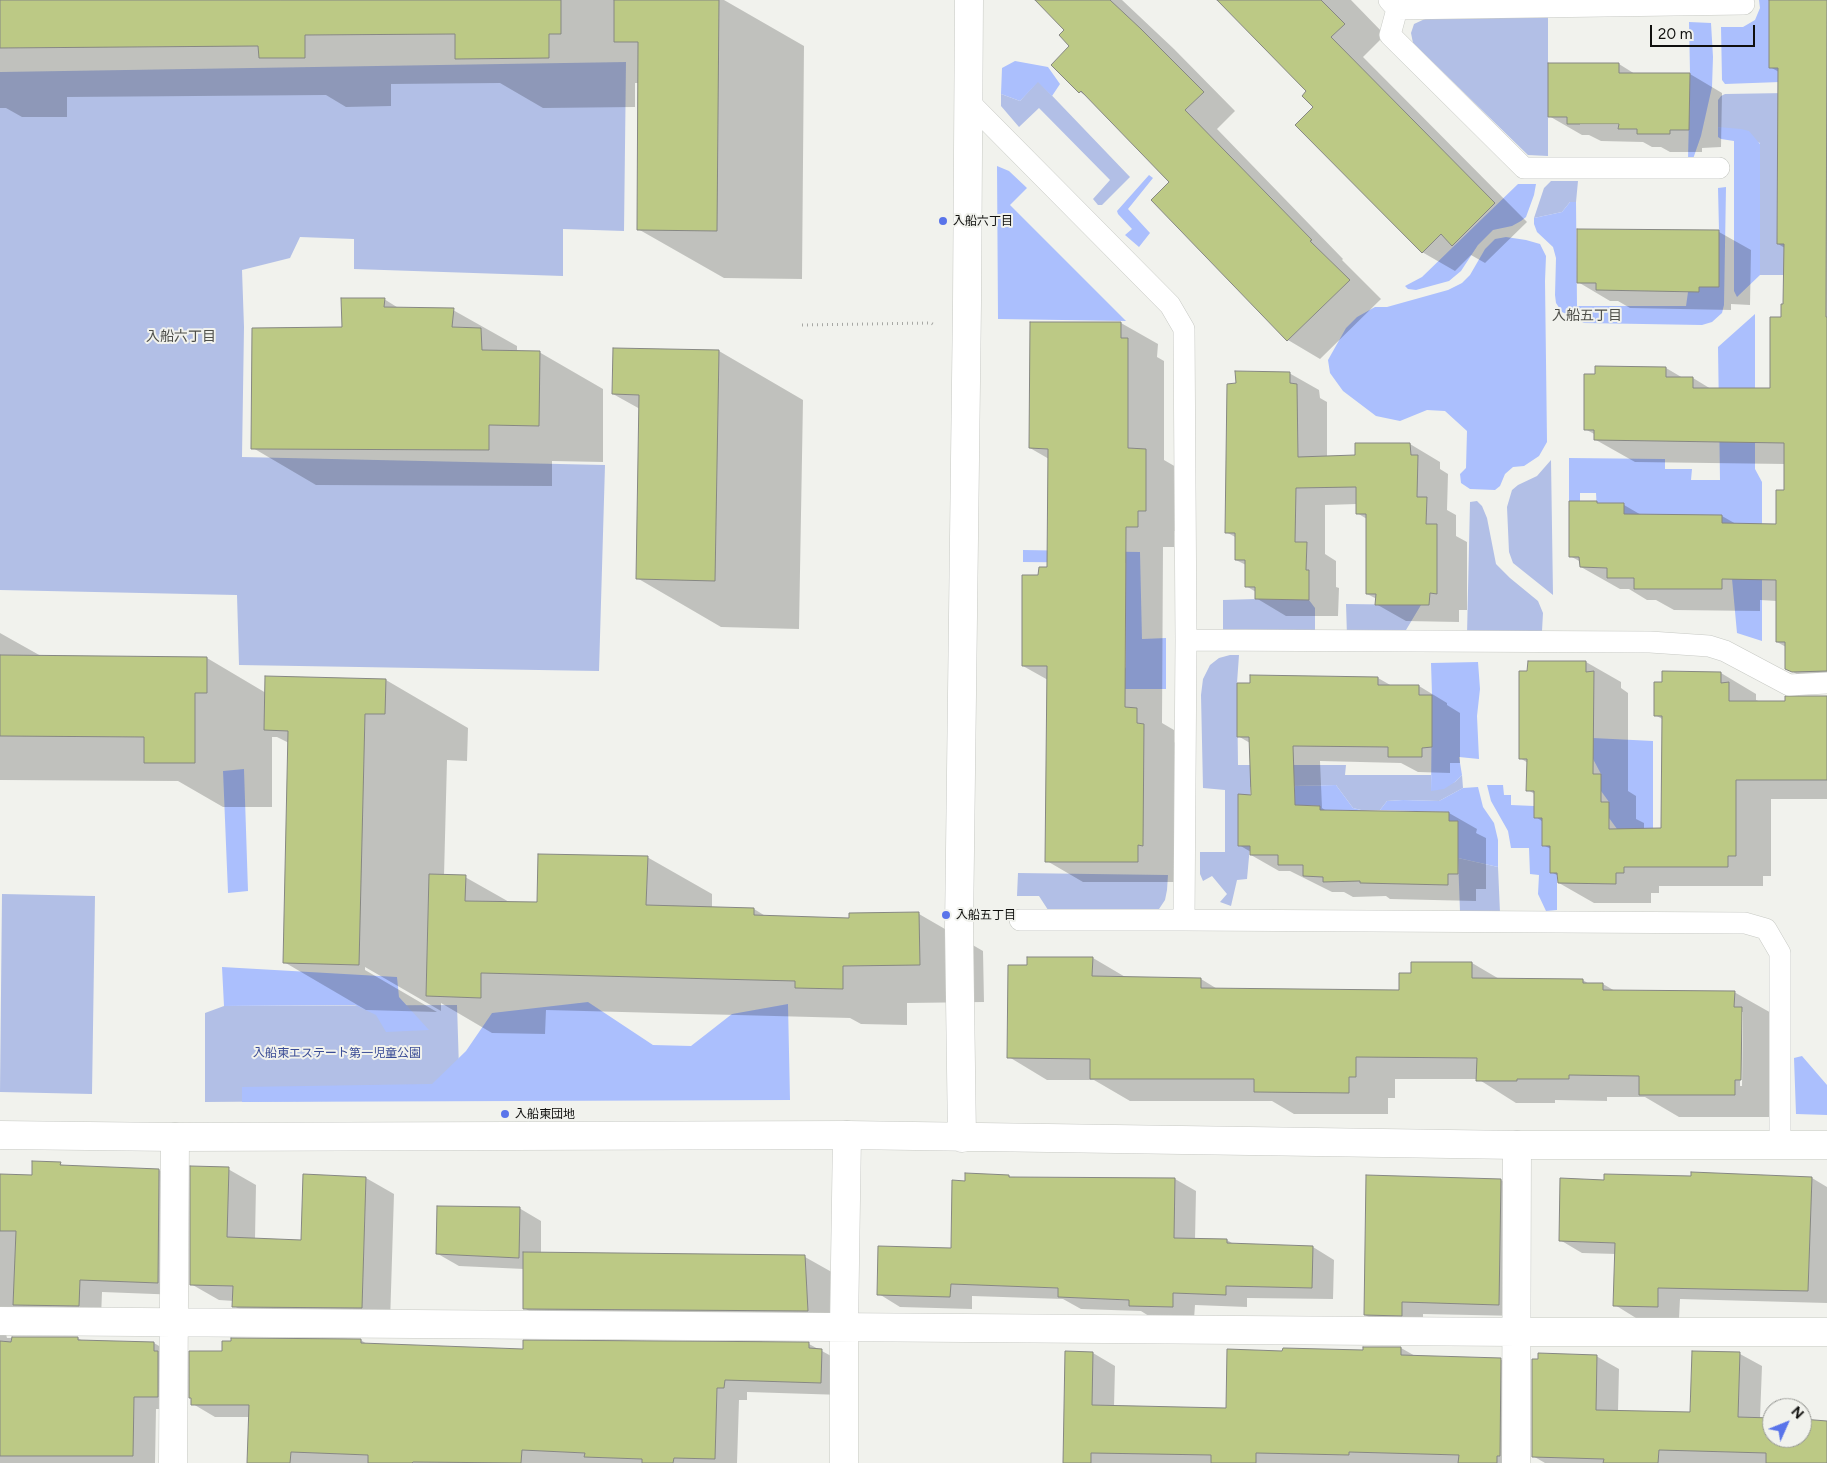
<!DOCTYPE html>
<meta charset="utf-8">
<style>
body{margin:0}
#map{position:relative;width:1827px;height:1463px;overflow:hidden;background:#f1f2ed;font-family:Figtree,sans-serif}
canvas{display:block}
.north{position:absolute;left:1762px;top:1398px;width:50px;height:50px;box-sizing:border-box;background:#f1f2ed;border:1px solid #979894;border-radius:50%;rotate:46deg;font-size:14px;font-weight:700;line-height:20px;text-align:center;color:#10100e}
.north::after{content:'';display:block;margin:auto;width:18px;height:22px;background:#5974ea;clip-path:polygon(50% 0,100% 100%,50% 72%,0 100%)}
.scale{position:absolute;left:1650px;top:25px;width:105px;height:22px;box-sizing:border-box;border:2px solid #10100e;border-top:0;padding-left:6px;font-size:15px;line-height:18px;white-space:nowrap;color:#10100e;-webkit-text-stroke:4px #f1f2ed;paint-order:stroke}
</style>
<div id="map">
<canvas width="1827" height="1463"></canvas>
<div class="north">N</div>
<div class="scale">20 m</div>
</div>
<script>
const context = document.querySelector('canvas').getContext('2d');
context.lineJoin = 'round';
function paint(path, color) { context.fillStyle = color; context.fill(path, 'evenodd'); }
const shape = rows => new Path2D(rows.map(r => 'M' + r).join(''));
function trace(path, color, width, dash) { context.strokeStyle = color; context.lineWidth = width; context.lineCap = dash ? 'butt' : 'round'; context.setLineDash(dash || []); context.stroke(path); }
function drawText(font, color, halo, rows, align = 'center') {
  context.font = font + ' Figtree,"Noto Sans JP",sans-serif'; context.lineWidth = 4; context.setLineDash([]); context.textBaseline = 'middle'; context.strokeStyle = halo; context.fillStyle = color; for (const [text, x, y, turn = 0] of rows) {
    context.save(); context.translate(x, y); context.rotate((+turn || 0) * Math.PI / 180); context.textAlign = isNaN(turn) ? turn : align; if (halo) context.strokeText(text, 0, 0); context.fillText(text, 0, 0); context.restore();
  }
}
paint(shape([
 [1548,16,1548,156,1528,155,1413,43,1411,33,1414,24,1427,18],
 [626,62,624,231,563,229,563,276,354,269,354,239,300,237,290,258,242,270,244,327,242,457,605,465,599,671,239,665,237,595,0,590,0,72],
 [1038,81,1130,177,1102,205,1098,205,1093,199,1110,180,1039,108,1019,127,1001,106,1001,94,1020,101],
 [1786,93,1778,105,1777,244,1784,244,1784,275,1760,275,1760,143,1718,127,1718,100,1721,96,1725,94],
 [1551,181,1578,181,1576,202,1570,202,1562,212,1534,218,1544,188],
 [1551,460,1553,595,1513,563,1509,552,1507,507,1512,490,1518,485,1537,476],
 [1477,501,1482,506,1487,518,1496,564,1510,578,1538,601,1543,613,1542,631,1467,635,1470,502],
 [1255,599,1309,600,1315,608,1315,630,1223,630,1223,600],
 [1346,604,1421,605,1406,630,1347,636],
 [1230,655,1239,655,1237,683,1238,765,1346,765,1345,775,1431,775,1431,790,1455,782,1462,775,1463,788,1439,801,1403,800,1387,801,1380,810,1361,810,1353,808,1336,785,1250,787,1250,795,1238,795,1238,845,1250,846,1247,879,1237,880,1231,906,1220,902,1227,894,1212,876,1203,881,1200,874,1200,852,1225,852,1225,790,1203,788,1201,695,1203,679,1210,665,1219,658],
 [1458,858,1498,867,1500,913,1460,912],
 [1018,873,1168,875,1167,890,1165,900,1159,909,1149,914,1050,913,1039,896,1017,896],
 [2,894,95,896,92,1094,0,1092],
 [457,1005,460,1100,205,1102,205,1013,224,1006]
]), '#b2bfe6');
paint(shape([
 [1759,0,1769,0,1769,67,1779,68,1780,82,1725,84,1722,80,1721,27,1743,27,1755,20,1760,8],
 [1689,22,1711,23,1713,57,1712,87,1701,136,1693,159,1688,159,1690,73],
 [1015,61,1048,67,1060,84,1052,96,1038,82,1020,101,1001,94,1002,68],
 [1718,127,1741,129,1749,131,1760,144,1760,275,1737,297,1734,291,1734,141,1721,139,1718,137],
 [997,166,1009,171,1027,188,1010,205,1126,321,998,319],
 [1149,175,1153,178,1128,209,1150,233,1139,247,1125,235,1132,229,1118,214,1117,211],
 [1518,184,1536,184,1534,195,1526,217,1521,221,1512,226,1493,230,1478,245,1461,271,1449,281,1416,290,1408,289,1405,286,1422,277],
 [1726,187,1724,305,1722,313,1712,322,1702,325,1584,323,1562,312,1556,303,1555,295,1556,258,1553,247,1537,232,1534,224,1534,218,1562,212,1570,202,1576,202,1577,306,1686,306,1688,292,1699,287,1719,230,1718,188],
 [1506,237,1526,240,1540,244,1546,256,1545,281,1547,442,1539,456,1524,466,1513,467,1505,474,1500,486,1495,490,1470,489,1461,483,1460,474,1466,468,1467,431,1445,411,1427,410,1400,421,1376,416,1343,391,1330,373,1328,360,1346,328,1357,317,1375,307,1387,307,1448,290,1462,283,1470,275,1485,249,1495,239],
 [1755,314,1755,469,1762,482,1762,641,1737,633,1732,579,1733,523,1722,523,1722,515,1689,515,1634,522,1597,511,1596,493,1580,493,1580,501,1569,501,1569,458,1665,459,1665,469,1692,469,1691,480,1720,480,1718,347],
 [1023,550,1140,552,1142,639,1166,638,1166,689,1108,689,1126,667,1126,563,1023,562],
 [1478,662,1480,689,1477,716,1479,759,1459,757,1462,775,1455,782,1444,789,1431,791,1432,695,1431,663],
 [1593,738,1653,741,1653,846,1617,829,1609,818,1609,802,1601,791,1601,774,1593,759],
 [244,769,248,891,228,893,223,771],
 [1336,785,1353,808,1361,810,1320,810,1320,806,1295,805,1295,786],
 [1487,785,1503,785,1504,795,1511,795,1511,805,1534,806,1534,818,1542,818,1550,846,1550,872,1557,873,1557,910,1546,911,1538,894,1539,875,1530,874,1529,848,1511,848,1508,831,1491,801],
 [1478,787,1483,807,1494,823,1498,840,1498,867,1458,858,1458,821,1449,821,1449,812,1380,810,1387,801,1403,800,1439,801,1463,788],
 [222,967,397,977,399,997,429,1030,386,1032,376,1015,355,1005,224,1006],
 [588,1002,653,1045,691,1046,732,1014,788,1004,790,1100,242,1102,242,1087,432,1084,466,1051,492,1013],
 [1802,1056,1827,1085,1827,1115,1796,1114,1794,1058]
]), '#abbffd');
paint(shape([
 [0,0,724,0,804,46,802,279,724,278,638,229,639,83,635,83,635,107,543,108,500,83,391,84,391,106,346,107,326,95,67,97,67,117,22,117,6,108,0,108],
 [1037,0,1122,0,1174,49,1235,111,1217,129,1343,259,1342,260,1381,299,1320,359,1288,340,1171,182,1089,98,1080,92,1052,65,1071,46,1066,30],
 [1218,0,1351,0,1385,35,1363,57,1527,222,1485,263,1471,255,1455,271,1422,252,1315,107,1308,91],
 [1770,0,1827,0,1827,691,1786,668,1786,647,1777,642,1777,601,1760,600,1760,611,1674,610,1656,600,1647,600,1629,589,1620,589,1581,567,1581,562,1570,556,1596,502,1600,505,1624,505,1643,516,1722,516,1736,524,1777,525,1785,491,1785,464,1635,462,1596,440,1596,435,1585,429,1666,368,1683,378,1693,378,1711,389,1771,389,1784,305,1785,248,1778,244,1779,72,1770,67],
 [1619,64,1635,74,1690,74,1722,93,1721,147,1702,148,1702,152,1670,152,1661,147,1652,147,1643,142,1601,141,1589,135,1582,135,1549,116],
 [1580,122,1625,122,1625,125,1580,125],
 [1719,232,1751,250,1750,305,1731,304,1731,310,1630,308,1618,301,1610,301,1578,282],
 [384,299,400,309,453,310,517,346,517,350,521,352,539,352,603,389,603,462,552,461,552,486,316,485,253,448,343,328],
 [1031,323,1121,323,1158,344,1157,357,1164,361,1164,460,1183,471,1182,531,1174,531,1174,547,1163,547,1162,723,1174,730,1174,742,1180,746,1174,882,1083,882,1047,861,1048,680,1023,666,1040,576,1048,568,1049,459,1030,448],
 [719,351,803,400,799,629,721,627,637,578,640,409,613,394],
 [1289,373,1319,390,1320,398,1327,402,1327,457,1357,456,1357,444,1410,444,1440,462,1440,469,1448,474,1447,510,1456,515,1456,536,1467,542,1467,610,1459,610,1459,622,1406,621,1376,604,1377,599,1367,594,1367,519,1357,513,1357,504,1325,505,1325,554,1336,561,1336,587,1339,588,1338,616,1286,616,1256,598,1256,592,1246,586,1246,565,1236,560,1237,538,1226,532],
 [0,633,41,656,207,658,266,693,386,680,468,728,467,761,447,760,444,876,465,877,511,903,539,904,647,857,712,894,712,908,754,909,767,917,850,919,919,914,983,951,984,1002,907,1003,907,1025,861,1024,850,1018,546,1010,545,1034,492,1033,441,1003,441,1011,365,967,365,970,437,1012,366,1010,284,962,289,743,277,737,272,737,272,807,223,807,178,781,0,780],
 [1586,662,1621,682,1621,688,1628,693,1628,791,1636,796,1636,819,1644,823,1644,830,1662,830,1664,720,1655,715,1721,673,1756,694,1756,700,1761,702,1786,703,1827,696,1827,799,1771,799,1771,876,1763,876,1763,886,1659,886,1659,893,1651,893,1651,903,1594,903,1559,883,1559,876,1551,872,1551,849,1543,845,1543,822,1536,817,1536,795,1528,790,1528,763,1520,758],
 [1378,678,1392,686,1419,686,1447,703,1447,705,1460,713,1460,763,1450,763,1450,773,1418,772,1401,763,1320,761,1322,808,1328,812,1449,813,1477,829,1476,833,1486,838,1486,889,1476,889,1476,901,1390,899,1386,896,1353,897,1344,892,1332,892,1290,871,1279,871,1251,855,1251,852,1239,845,1252,796,1250,743,1238,736],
 [1093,958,1127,978,1201,979,1219,990,1400,991,1412,975,1412,963,1472,963,1501,980,1583,980,1589,984,1603,984,1615,991,1734,992,1773,1014,1773,1117,1679,1117,1645,1097,1607,1097,1607,1101,1555,1100,1555,1103,1516,1103,1478,1079,1395,1079,1395,1098,1388,1098,1388,1114,1294,1114,1272,1101,1130,1101,1094,1080,1047,1080,1009,1057,1028,966],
 [1740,1012,1743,1012,1742,1086,1740,1086],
 [60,1164,65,1166,159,1170,181,1183,180,1295,102,1292,101,1318,6,1334,7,1338,78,1338,84,1342,154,1343,176,1356,179,1409,156,1409,155,1463,0,1463,0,1175,33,1176],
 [228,1169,256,1185,255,1239,302,1241,366,1178,394,1194,390,1323,262,1322,234,1306,234,1301,219,1300,191,1284],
 [1009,1176,1013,1179,1175,1179,1196,1191,1195,1240,1227,1240,1235,1245,1313,1247,1334,1260,1333,1299,1247,1298,1247,1307,1195,1305,1194,1319,1152,1318,1141,1311,1081,1309,1063,1299,972,1296,972,1309,900,1307,879,1294,952,1249,966,1182],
 [1812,1178,1827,1187,1827,1303,1680,1299,1679,1319,1636,1318,1615,1305,1616,1254,1582,1253,1560,1240,1605,1181],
 [1501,1180,1523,1193,1520,1316,1423,1314,1423,1327,1387,1327,1365,1315],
 [519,1208,541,1221,541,1254,805,1257,837,1275,840,1329,557,1327,524,1308,524,1269,459,1266,438,1254],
 [361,1340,368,1345,524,1350,809,1344,844,1363,843,1395,747,1392,747,1400,739,1400,737,1463,249,1463,250,1417,215,1417,193,1404,223,1352],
 [1401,1348,1417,1357,1500,1359,1522,1372,1522,1463,1064,1463,1067,1352,1093,1353,1115,1366,1114,1407,1227,1409,1284,1353,1364,1351],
 [1740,1354,1762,1366,1760,1419,1772,1419,1772,1438,1802,1438,1802,1420,1827,1421,1827,1463,1545,1463,1533,1456,1596,1356,1619,1369,1618,1411,1692,1413]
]), '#0003');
const building = shape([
 [0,0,561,0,561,34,549,34,549,58,455,59,455,34,305,35,305,58,259,58,258,46,0,48,0,0],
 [614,0,719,0,717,231,637,230,638,42,614,42,614,0],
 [1035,0,1110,0,1141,29,1204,92,1185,110,1312,240,1310,241,1350,280,1287,341,1151,200,1169,182,1081,91,1079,93,1051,65,1069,46,1059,35,1064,30,1035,0],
 [1217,0,1321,0,1345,24,1331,37,1495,203,1452,246,1441,234,1422,253,1295,125,1313,107,1302,96,1306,91,1217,0],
 [1769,0,1827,0,1826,317,1827,317,1827,671,1792,672,1785,669,1785,642,1776,642,1776,580,1722,579,1722,589,1634,589,1634,578,1607,578,1607,568,1580,567,1579,557,1569,557,1569,501,1597,501,1597,503,1624,503,1624,514,1722,515,1722,523,1776,524,1776,490,1784,490,1784,443,1594,440,1594,430,1584,430,1584,374,1595,374,1595,366,1666,367,1666,377,1693,377,1693,388,1770,388,1770,317,1781,317,1781,304,1783,304,1784,244,1777,244,1778,68,1769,68,1769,0],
 [1548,63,1619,63,1619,73,1690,73,1689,130,1670,130,1670,134,1637,134,1637,129,1618,129,1619,124,1567,124,1567,117,1548,117,1548,63],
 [1577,229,1719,230,1719,287,1699,287,1699,292,1596,290,1596,283,1577,283,1577,229],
 [341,298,385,298,384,307,454,308,452,327,481,328,482,350,540,351,539,426,489,425,489,450,251,449,252,328,342,327,341,298],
 [1030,322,1121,322,1121,338,1128,338,1128,448,1146,449,1146,511,1138,511,1138,527,1126,527,1125,707,1137,708,1137,723,1144,724,1143,846,1138,845,1138,862,1045,862,1047,666,1022,666,1022,575,1038,575,1039,567,1047,567,1048,449,1029,448,1030,322],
 [613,348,719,350,715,581,636,579,639,395,612,394,613,348],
 [1235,371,1290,372,1290,383,1297,384,1298,457,1355,455,1355,443,1410,443,1411,455,1418,455,1417,497,1427,497,1426,524,1437,524,1437,594,1430,593,1429,605,1375,605,1376,594,1366,594,1366,514,1356,514,1356,487,1296,488,1295,542,1307,542,1306,570,1309,570,1309,600,1255,599,1255,587,1245,587,1245,560,1235,560,1235,533,1225,533,1227,384,1236,383,1235,371],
 [0,655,207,657,207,693,195,693,195,763,144,763,144,737,0,736,0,655],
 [1528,661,1586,661,1586,672,1594,671,1593,774,1601,774,1601,802,1609,802,1609,829,1661,828,1662,716,1654,716,1654,682,1662,682,1662,671,1721,672,1721,683,1729,682,1729,701,1785,701,1785,696,1827,696,1827,780,1736,780,1736,856,1728,856,1728,867,1624,867,1624,873,1616,873,1616,884,1558,883,1557,873,1550,873,1550,846,1542,846,1542,818,1534,818,1534,791,1526,791,1527,759,1519,759,1519,671,1527,671,1528,661],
 [1250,675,1378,677,1378,685,1419,685,1419,695,1432,695,1432,747,1422,748,1422,757,1388,757,1388,747,1293,746,1295,805,1320,806,1320,810,1449,812,1449,821,1458,821,1458,874,1448,874,1448,885,1360,883,1360,881,1323,882,1323,877,1303,876,1303,865,1278,865,1278,855,1250,855,1250,846,1238,846,1238,794,1251,795,1249,737,1237,737,1237,683,1250,683,1250,675],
 [265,676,386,679,385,714,365,714,359,965,283,963,288,731,264,730,265,676],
 [538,854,648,856,646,905,754,908,754,915,849,918,849,913,919,912,920,965,843,966,843,989,795,988,795,981,481,973,481,998,426,996,429,874,466,875,465,901,537,902,538,854],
 [1027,957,1093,957,1092,976,1201,978,1201,988,1399,990,1399,973,1411,973,1411,962,1472,962,1472,978,1583,979,1583,983,1603,983,1603,990,1735,991,1734,1007,1742,1007,1741,1080,1735,1080,1735,1095,1639,1095,1639,1076,1569,1075,1569,1079,1517,1079,1517,1081,1476,1081,1477,1058,1356,1057,1356,1077,1349,1077,1349,1093,1254,1092,1254,1079,1090,1079,1090,1059,1007,1058,1008,965,1027,965,1027,957],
 [32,1161,61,1162,60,1165,159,1169,158,1283,80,1280,79,1306,13,1305,16,1231,0,1231,0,1174,32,1175,32,1161],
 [190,1166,229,1167,227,1237,301,1240,303,1174,366,1177,362,1308,232,1307,233,1286,190,1285,190,1166],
 [1691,1172,1812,1177,1808,1291,1658,1288,1658,1307,1613,1306,1615,1243,1559,1241,1560,1178,1604,1180,1604,1174,1691,1176,1691,1172],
 [965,1173,1009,1175,1009,1177,1175,1178,1174,1238,1227,1239,1227,1243,1313,1246,1312,1288,1226,1286,1226,1295,1173,1293,1173,1307,1129,1306,1129,1300,1058,1297,1058,1288,951,1284,950,1297,877,1295,878,1246,951,1248,952,1180,965,1181,965,1173],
 [1366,1175,1501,1179,1499,1305,1402,1302,1402,1316,1364,1315,1366,1175],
 [437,1206,520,1207,519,1258,436,1254,437,1206],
 [523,1252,805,1255,808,1311,523,1309,523,1252],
 [12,1337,78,1337,78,1340,154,1342,154,1351,158,1351,158,1397,134,1397,133,1456,0,1456,0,1341,11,1342,12,1337],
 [231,1338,361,1339,361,1343,523,1349,523,1340,809,1342,809,1348,822,1349,821,1383,725,1380,724,1388,717,1388,715,1459,674,1458,673,1463,642,1463,642,1459,584,1457,585,1453,522,1450,521,1463,413,1462,412,1463,368,1463,368,1455,291,1452,290,1463,247,1463,249,1405,191,1405,191,1398,189,1398,189,1351,222,1351,222,1341,231,1341,231,1338],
 [1363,1347,1401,1347,1401,1355,1501,1358,1500,1456,1497,1456,1497,1463,1458,1463,1459,1455,1349,1452,1349,1455,1256,1453,1256,1463,1211,1463,1211,1455,1091,1453,1091,1463,1063,1463,1065,1351,1093,1352,1092,1405,1226,1408,1227,1349,1282,1351,1283,1348,1363,1350,1363,1347],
 [1692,1351,1740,1352,1738,1417,1772,1418,1772,1438,1802,1438,1802,1419,1827,1421,1827,1463,1766,1463,1766,1453,1659,1450,1658,1463,1603,1463,1604,1459,1532,1457,1532,1359,1538,1359,1538,1353,1597,1355,1596,1410,1690,1412,1692,1351]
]);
paint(building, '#bcc985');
trace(building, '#868783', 1);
const service = shape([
 [1389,0,1397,9,1390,35,1524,168,1719,168],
 [1397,9,1744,4],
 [969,102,1170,305,1184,329,1186,640,1184,920,1020,920],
 [1186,640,1650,642,1709,646,1725,651,1789,685,1827,683],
 [1184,920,1745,923,1766,929,1780,953,1780,1144]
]);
const minor = shape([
 [0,1321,1517,1332,1827,1332],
 [173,1463,175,1137],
 [844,1463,844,1327,847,1135],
 [1516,1463,1517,1145]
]);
const tertiary = shape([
 [0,1135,175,1137,847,1135,1517,1145,1827,1145],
 [962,1138,959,928,967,303,969,0]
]);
trace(service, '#c7c9c4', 22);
trace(minor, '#c7c9c4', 29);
trace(tertiary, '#c7c9c4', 29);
trace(shape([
 [802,325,931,323,936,326]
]), '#a7a8a4', 3, [1, 4]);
trace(service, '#fff', 21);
trace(minor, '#fff', 28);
trace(tertiary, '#fff', 28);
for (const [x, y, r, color] of [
 [943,221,5,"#5974ea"],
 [946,915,5,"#5974ea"],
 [505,1114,5,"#5974ea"]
]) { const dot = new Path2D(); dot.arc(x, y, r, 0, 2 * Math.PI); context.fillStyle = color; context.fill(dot); trace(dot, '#f1f2ed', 2); }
drawText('12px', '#10100e', '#f1f2ed', [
 ["入船六丁目",953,221],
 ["入船五丁目",956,915],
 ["入船東団地",515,1114]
], 'left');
drawText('12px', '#3b4d96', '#f1f2ed', [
 ["入船東エステート第一児童公園",337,1053]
]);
drawText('14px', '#4e4f4a', '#f1f2ed', [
 ["入船五丁目",1587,316],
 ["入船六丁目",181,337]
]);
</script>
